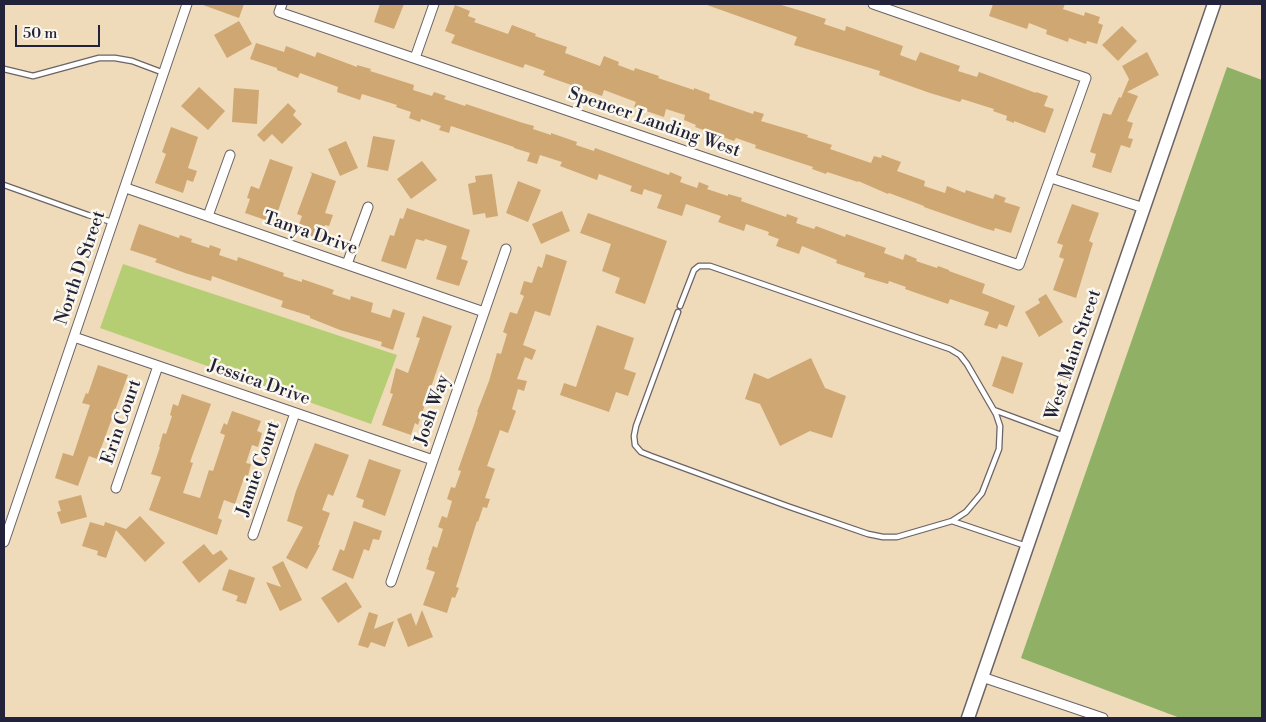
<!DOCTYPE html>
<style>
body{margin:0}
#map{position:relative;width:1266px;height:722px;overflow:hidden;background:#efdbba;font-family:"Libre Bodoni",serif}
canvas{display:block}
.frame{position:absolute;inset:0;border:5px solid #22223b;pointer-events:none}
.scale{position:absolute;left:15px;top:25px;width:85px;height:22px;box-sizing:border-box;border:2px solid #22223b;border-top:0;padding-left:6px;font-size:15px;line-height:18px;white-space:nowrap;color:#22223b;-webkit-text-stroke:4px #fbf7ec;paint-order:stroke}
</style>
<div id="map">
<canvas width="1266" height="722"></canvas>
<div class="frame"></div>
<div class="scale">50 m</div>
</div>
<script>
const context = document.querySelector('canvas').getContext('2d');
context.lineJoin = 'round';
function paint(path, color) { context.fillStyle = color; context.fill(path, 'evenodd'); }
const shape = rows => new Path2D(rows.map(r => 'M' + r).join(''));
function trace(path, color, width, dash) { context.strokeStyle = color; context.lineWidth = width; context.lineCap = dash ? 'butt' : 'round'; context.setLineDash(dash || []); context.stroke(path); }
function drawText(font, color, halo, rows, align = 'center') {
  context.font = font + ' "Libre Bodoni",serif'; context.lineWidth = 5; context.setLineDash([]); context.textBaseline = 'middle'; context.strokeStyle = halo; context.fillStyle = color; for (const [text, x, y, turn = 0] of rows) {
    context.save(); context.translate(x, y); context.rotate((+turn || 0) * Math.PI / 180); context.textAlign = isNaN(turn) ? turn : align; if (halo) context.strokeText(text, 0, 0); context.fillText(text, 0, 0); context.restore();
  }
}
paint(shape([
 [123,264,397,355,371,424,100,328]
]), '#b6ce73');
paint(shape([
 [1227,67,1262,80,1262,718,1180,718,1021,658]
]), '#90b165');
paint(shape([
 [204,4,244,4,239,18,203,5],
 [380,4,404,4,394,29,374,22],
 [708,4,778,4,805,12,826,19,824,24,845,31,846,26,903,46,900,55,916,61,920,52,960,66,958,71,977,77,979,72,1036,93,1036,92,1048,96,1044,106,1054,109,1045,133,1014,121,1014,123,1006,120,1007,116,993,111,994,109,962,99,960,102,930,93,879,75,880,71,794,45,797,37,707,5],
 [993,4,1065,4,1063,9,1084,16,1085,12,1100,17,1098,23,1103,25,1097,44,1087,41,1086,44,1069,38,1068,42,1046,34,1047,30,1029,23,1027,29,989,16],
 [455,5,470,11,468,16,476,19,474,22,508,34,512,25,536,34,535,36,567,47,565,53,600,66,604,56,619,62,618,65,634,71,635,68,659,76,658,78,694,90,694,88,710,94,709,99,753,114,754,111,764,114,761,121,808,135,807,137,832,145,830,149,871,163,874,156,881,158,882,155,901,162,897,171,925,181,924,186,945,193,947,186,965,193,966,190,993,199,995,194,1006,198,1004,202,1020,207,1011,233,995,228,994,231,984,228,924,207,924,206,889,193,888,194,858,181,858,182,827,172,826,174,812,169,813,167,755,148,756,145,736,138,734,141,695,127,696,125,684,120,685,115,666,109,664,117,634,107,636,102,604,90,602,96,543,75,545,71,525,64,523,68,451,43,455,35,445,31],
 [239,21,252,44,227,58,214,35],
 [1122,26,1137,41,1118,61,1102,45],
 [256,43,284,52,286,46,315,57,317,52,357,67,357,65,371,69,370,71,414,85,413,90,432,96,434,92,446,96,444,99,465,106,466,104,523,123,534,126,533,129,551,135,551,133,577,142,576,145,594,151,595,148,669,175,670,172,682,177,680,182,697,188,699,182,709,186,707,189,728,196,728,194,742,198,741,201,786,217,787,214,798,218,796,223,814,229,816,226,845,237,846,234,886,248,884,253,903,260,905,254,917,259,916,261,937,268,938,266,949,270,949,271,985,284,982,293,1015,306,1007,327,999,324,997,329,984,325,989,312,950,299,948,304,905,289,906,287,889,281,888,284,864,277,865,273,836,263,837,260,802,246,799,254,776,246,779,239,768,235,769,232,746,224,744,231,718,222,721,216,686,204,682,216,657,208,662,195,644,189,642,195,630,191,632,186,599,174,597,180,560,166,562,162,540,155,537,164,527,161,530,153,514,148,514,147,451,126,449,133,439,130,441,126,421,119,420,122,409,118,411,112,396,107,397,105,362,94,360,100,337,92,338,87,300,73,298,78,277,70,277,68,250,59],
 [1147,52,1159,75,1127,92,1138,96,1127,121,1133,123,1128,138,1133,139,1130,148,1121,145,1111,173,1092,167,1096,154,1090,152,1103,113,1111,115,1119,97,1121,98,1129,79,1122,66],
 [199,87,225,111,208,130,181,106],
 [234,88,259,90,257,124,232,122],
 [288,103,296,111,293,115,302,124,282,144,272,134,264,142,257,135],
 [171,127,198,137,188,168,197,171,193,182,187,180,183,193,155,183,166,154,162,152],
 [373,136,395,140,388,171,367,167],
 [346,141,358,168,340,176,328,149],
 [270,159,293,167,274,223,245,213,250,199,247,198,251,186,259,189],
 [422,161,437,180,411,199,397,179],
 [310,172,336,181,325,213,333,215,329,226,325,225,320,240,296,232,302,216,297,214,312,174],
 [492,174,498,216,486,218,485,213,473,215,468,184,476,182,475,176],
 [518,181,541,190,528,222,506,213],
 [1072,204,1099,213,1089,241,1093,243,1076,298,1053,290,1064,259,1059,257,1063,245,1057,243],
 [407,208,470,230,461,259,468,261,459,286,436,279,447,246,425,239,424,241,416,239,406,269,381,261,390,235,394,236,400,218,403,219],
 [562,211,570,231,541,244,532,224],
 [588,213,667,241,645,304,615,293,620,278,602,271,611,244,580,233],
 [139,224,179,238,180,235,192,239,191,242,209,248,210,245,221,249,219,255,237,261,238,257,284,273,283,276,302,282,302,279,334,290,332,294,350,300,351,296,373,303,371,312,390,318,393,309,405,313,393,350,381,346,382,342,340,330,310,318,310,316,281,307,283,301,212,276,211,281,185,273,155,262,157,259,130,250],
 [546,254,567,261,550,316,535,311,523,345,536,350,532,360,525,357,517,379,527,381,524,391,518,389,512,409,516,411,508,433,500,430,487,466,495,469,485,498,490,499,487,508,483,507,478,522,477,521,456,587,459,588,455,598,452,597,447,613,423,605,435,572,426,569,429,560,428,560,433,546,437,548,443,529,438,527,442,516,447,518,452,501,447,499,451,487,455,488,461,471,458,470,475,422,478,412,477,412,489,381,497,353,501,354,507,334,503,332,510,312,517,314,524,296,520,294,524,281,532,283,538,266,542,268],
 [1046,294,1063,322,1039,337,1025,312,1040,303,1038,299],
 [423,316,452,326,418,425,415,423,411,435,382,425,393,394,390,393,396,368,408,373,420,338,416,337],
 [597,325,634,338,624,369,636,373,628,396,616,392,609,412,560,395,564,383,576,387],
 [1002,356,1023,363,1013,394,992,386],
 [811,358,825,388,846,396,832,438,810,431,780,446,760,404,745,399,754,373,768,379],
 [98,365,128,375,97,459,89,456,78,486,55,478,63,453,73,456,90,405,82,403,86,393,88,394],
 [182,394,211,404,190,462,193,463,183,493,200,498,209,470,213,471,225,435,220,433,224,423,227,425,232,411,261,421,257,431,262,433,258,447,252,445,246,463,251,464,248,476,245,475,235,504,224,500,218,518,222,520,217,535,149,510,161,477,151,474,160,447,159,447,163,433,166,434,172,416,170,415,173,404,178,406],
 [315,443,349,455,333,496,328,494,322,510,330,513,318,545,320,545,307,569,286,558,303,527,287,521,296,491],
 [369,459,401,470,385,516,362,507,364,500,356,497],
 [81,495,87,517,61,524,57,512,61,511,58,501],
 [140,516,165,543,145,562,116,530,106,558,97,555,98,551,82,546,90,522,104,526,105,522,126,529],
 [354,521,382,531,379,540,373,539,369,551,364,549,353,579,332,570,340,549,344,551],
 [204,544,213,555,221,550,228,559,199,583,182,562],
 [283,561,302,600,280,611,266,582,281,587,272,567],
 [229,569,255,578,246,604,236,601,238,596,222,590],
 [346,582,362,607,338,623,321,598],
 [422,610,433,637,408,647,397,619,411,613,416,626],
 [369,612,378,615,374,629,394,621,385,647,371,642,368,648,358,645]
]), '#cfa772');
const lane = shape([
 [4,69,33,76,99,58,115,58,132,61,164,73],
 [4,185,88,215,112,222],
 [678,312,636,426,634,436,635,445,641,452,651,456,787,506,868,534,883,537,897,537,952,521,966,512,982,493,999,449,1000,426,996,414,967,364,960,355,950,349,710,266,699,266,694,270,680,306],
 [994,410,1064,436],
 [952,521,1026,546]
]);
const street = shape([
 [282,4,279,12,1019,265,1086,78,873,4],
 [415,58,434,4],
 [1051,178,1144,208],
 [126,188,484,312],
 [208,216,230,155],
 [347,264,368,207],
 [74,337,433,460],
 [116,488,158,366],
 [253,535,295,413],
 [4,542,187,4],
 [391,582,506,249],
 [982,677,1103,718]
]);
const secondary = shape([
 [968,718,1214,4]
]);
trace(lane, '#6a6367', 7);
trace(street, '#6a6367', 11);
trace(secondary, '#6a6367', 15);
trace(lane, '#fff', 4.5);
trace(street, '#fff', 9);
trace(secondary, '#fff', 12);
drawText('18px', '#22223b', '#fbf7ec', [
 ["Spencer Landing West",654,123,19],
 ["Tanya Drive",310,234,19],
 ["North D Street",81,268,-71],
 ["West Main Street",1074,355,-71],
 ["Jessica Drive",259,383,19],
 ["Josh Way",433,410,-71],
 ["Erin Court",122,422,-71],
 ["Jamie Court",259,469,-71]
]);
</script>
